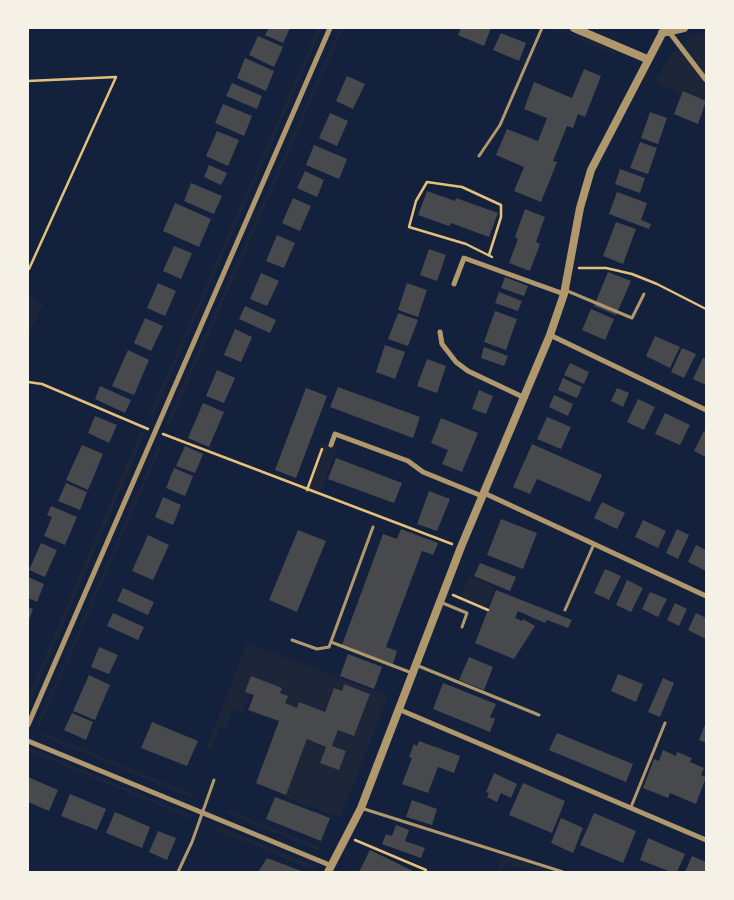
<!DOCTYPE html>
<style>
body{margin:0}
#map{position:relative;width:734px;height:900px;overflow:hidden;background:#14213d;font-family:"Titillium Web",sans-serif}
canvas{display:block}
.frame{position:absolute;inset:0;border:29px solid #f6f1e7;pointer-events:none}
</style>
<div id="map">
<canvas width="734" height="900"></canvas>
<div class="frame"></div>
</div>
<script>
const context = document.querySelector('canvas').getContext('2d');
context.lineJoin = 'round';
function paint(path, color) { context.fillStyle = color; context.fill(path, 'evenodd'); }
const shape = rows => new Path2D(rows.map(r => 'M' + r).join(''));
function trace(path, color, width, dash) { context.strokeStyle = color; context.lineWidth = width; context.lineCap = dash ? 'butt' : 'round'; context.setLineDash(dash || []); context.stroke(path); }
paint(shape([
 [318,28,322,28,152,417,149,416],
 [340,28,343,28,169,426,166,424],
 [553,28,558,28,617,52,616,55],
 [706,31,706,101,684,91,681,96,655,81,672,54,685,41],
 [28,294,44,303,28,335],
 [141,431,145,433,28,707,28,696],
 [322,442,337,448,319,497,304,492],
 [158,446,161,447,39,727,37,726],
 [469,576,495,587,487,607,461,596],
 [247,643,388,696,340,818,285,797,307,739,326,747,320,763,346,751,332,746,338,730,354,736,370,693,344,684,342,691,335,688,325,712,300,702,297,708,285,703,288,696,251,677,245,691,250,693,243,713,232,710,225,729,219,727,212,748,207,747],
 [44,733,194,795,193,798,43,736],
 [29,748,193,816,192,819,28,751],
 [228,810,319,847,318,850,227,813],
 [218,826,315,866,313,870,216,830],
 [503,856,554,872,533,872,506,863,502,872,496,872]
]), '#1d2539');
paint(shape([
 [269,28,290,28,283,43,265,35],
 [461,28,491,28,484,46,458,35],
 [501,33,526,43,519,61,493,50],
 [258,36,283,47,274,67,249,55],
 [245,58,274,71,266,91,237,78],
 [584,69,601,76,585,117,578,114,573,128,567,126,553,161,557,162,541,202,514,191,524,167,496,155,507,129,538,141,547,118,524,109,534,82,572,98],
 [347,76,365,84,353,109,336,101],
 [232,83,262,96,257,109,226,96],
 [683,91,706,101,698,124,674,114],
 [223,104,252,116,244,136,215,123],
 [650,112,667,118,658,144,641,138],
 [330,113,348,121,337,146,319,138],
 [217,131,239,140,228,166,206,156],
 [640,142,657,148,648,174,630,168],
 [314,145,347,159,339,179,306,165],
 [209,165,227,173,221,185,204,177],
 [620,169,645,178,640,193,615,184],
 [305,171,324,180,317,197,297,188],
 [191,183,222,196,214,214,184,201],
 [427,191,455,201,456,198,498,213,489,237,451,223,449,226,418,215],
 [617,192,647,203,641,220,651,224,649,229,609,214],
 [293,198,311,206,300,231,282,223],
 [175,203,211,219,199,247,163,231],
 [525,209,545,217,536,242,540,244,530,271,509,263,518,239,515,237],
 [616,222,636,229,623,264,603,256],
 [277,235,295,243,284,268,266,261],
 [174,246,192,253,181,279,163,271],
 [429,249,446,255,437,281,420,275],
 [608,272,631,281,616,315,594,306],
 [261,273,279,281,267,306,250,299],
 [505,277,528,286,524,296,501,288],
 [158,283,176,291,165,316,147,308],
 [407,283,427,290,418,317,398,310],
 [499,292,522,301,518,311,495,303],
 [245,306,276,320,270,333,239,319],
 [591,309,614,319,605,340,582,330],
 [495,311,517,319,506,350,484,342],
 [398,313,418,320,408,346,388,339],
 [145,318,163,326,151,351,134,343],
 [235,329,252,337,241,362,224,355],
 [655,336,680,347,670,368,646,356],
 [385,345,405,352,395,379,376,372],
 [484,347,508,356,504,366,481,358],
 [682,348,696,354,684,378,671,372],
 [128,350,149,360,134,395,112,386],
 [703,358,706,359,706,385,693,379],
 [427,359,446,366,437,393,417,386],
 [570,363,589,372,584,384,564,375],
 [217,370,235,378,224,403,206,396],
 [563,378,582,387,577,398,558,390],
 [100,386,131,400,125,413,95,399],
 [338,387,420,417,413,438,330,407],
 [306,388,327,396,296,478,275,470],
 [617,388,629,393,623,407,611,401],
 [479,390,493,396,486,414,472,409],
 [554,395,573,404,568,416,549,407],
 [638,399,655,407,644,430,627,422],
 [203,403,224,412,209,447,188,438],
 [665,413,690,425,680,445,655,434],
 [95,416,117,425,109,443,88,433],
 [547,417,571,427,561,449,537,439],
 [441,418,478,433,462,472,442,464,448,450,431,443],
 [704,431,706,432,706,457,694,451],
 [532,444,602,475,590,502,537,479,530,494,513,487],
 [82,445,103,454,88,490,66,480],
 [185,446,203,454,195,473,176,466],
 [336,458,402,483,394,503,328,479],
 [174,468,193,476,185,496,166,488],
 [66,483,87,492,80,510,58,501],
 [429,491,450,499,437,531,417,524],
 [163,497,181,505,173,525,155,517],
 [602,502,625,513,617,529,594,518],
 [51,506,77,517,65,545,44,536,52,517,47,515],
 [501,519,537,533,523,569,487,555],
 [643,520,666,531,658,548,635,537],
 [401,529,438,543,433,555,422,551,386,647,397,651,393,664,342,645,383,534,397,539],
 [677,529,689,535,678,559,666,553],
 [298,530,326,541,297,612,269,600],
 [148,535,169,545,153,580,132,571],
 [41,543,57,550,45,577,29,570],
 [696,545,706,550,706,571,688,562],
 [480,563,516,577,510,591,474,576],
 [605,569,621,576,609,600,594,593],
 [28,577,44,584,37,602,28,598],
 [627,580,643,588,631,612,616,605],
 [123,588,154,602,148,615,117,601],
 [496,590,572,620,568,628,547,620,545,623,518,611,515,618,522,621,523,619,535,626,514,659,475,643],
 [650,592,667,599,658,617,642,609],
 [675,603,687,609,679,626,667,620],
 [28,607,33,609,28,623],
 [113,613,144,627,138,640,107,626],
 [696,613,706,618,706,639,688,630],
 [99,647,118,655,109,674,91,667],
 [348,654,382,667,374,689,340,676],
 [469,657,493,667,484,690,459,680],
 [618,674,643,684,636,702,611,691],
 [89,675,110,685,95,720,73,711],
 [251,676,282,688,280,693,288,696,285,703,297,708,299,702,325,712,334,688,342,691,344,684,370,694,354,736,338,730,332,746,346,751,339,770,320,763,326,747,307,739,286,795,256,783,279,721,248,710,254,695,245,692],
 [663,678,674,683,660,717,648,712],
 [443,683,496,704,490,717,495,719,490,732,433,709],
 [72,713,93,722,86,740,64,730],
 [152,722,198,741,187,766,141,748],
 [706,722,706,743,699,740],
 [557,733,633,764,626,782,549,750],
 [419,741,460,756,454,773,438,767,428,793,402,784,412,758,409,757,414,744,417,746],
 [663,750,676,756,677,752,692,758,690,762,704,768,701,775,706,777,696,804,670,793,668,798,643,788,654,759,659,761],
 [494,773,517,784,511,798,501,793,497,802,487,797,489,793,486,792],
 [28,777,58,790,49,811,28,802],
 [523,783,565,801,552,833,509,815],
 [70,794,106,809,97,830,61,816],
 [275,797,330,818,321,841,266,819],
 [412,800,437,809,432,825,406,817],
 [115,812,150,827,142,848,106,833],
 [594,813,636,831,623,863,580,845],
 [561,818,583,828,573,853,551,843],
 [396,825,409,830,405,841,425,848,421,858,382,844,386,834,392,836],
 [158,831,176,838,167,860,149,852],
 [648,838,685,854,677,872,671,872,640,860],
 [370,850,415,872,359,872],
 [692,856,706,862,706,872,685,872],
 [267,858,304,872,258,872]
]), '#48494c');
trace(shape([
 [28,81,116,77,29,269,28,269],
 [489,255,501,217,501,205,462,187,427,182,416,201,409,227,466,244,492,257],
 [579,268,606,268,632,274,657,284,706,309],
 [28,382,42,384,148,429],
 [163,434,452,544],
 [307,490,322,449],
 [453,595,488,610],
 [355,840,426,870,425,872]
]), '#e5c07b', 2.5);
trace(shape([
 [479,156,500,125,542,28],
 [565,290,632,318,644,294],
 [440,602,467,613,462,627],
 [565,610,594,544],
 [292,640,317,649,329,647,373,527],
 [331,642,412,673],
 [416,665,539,715],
 [631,807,665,723],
 [361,808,563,872],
 [178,872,192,842,214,780]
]), '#b1986c', 3);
trace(shape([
 [670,33,706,80],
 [454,284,464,258,564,294],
 [440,332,442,344,456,362,468,371,525,398],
 [550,335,706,410],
 [331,445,335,434,408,461,423,472,482,496],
 [484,493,706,596],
 [398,709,706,840],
 [28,725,330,28],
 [28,741,332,866]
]), '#b1986c', 5);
trace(shape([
 [574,28,647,59],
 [662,33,684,28],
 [328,872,361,808,461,547,550,335,564,294,580,208,591,170,665,28]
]), '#b1986c', 8);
</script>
